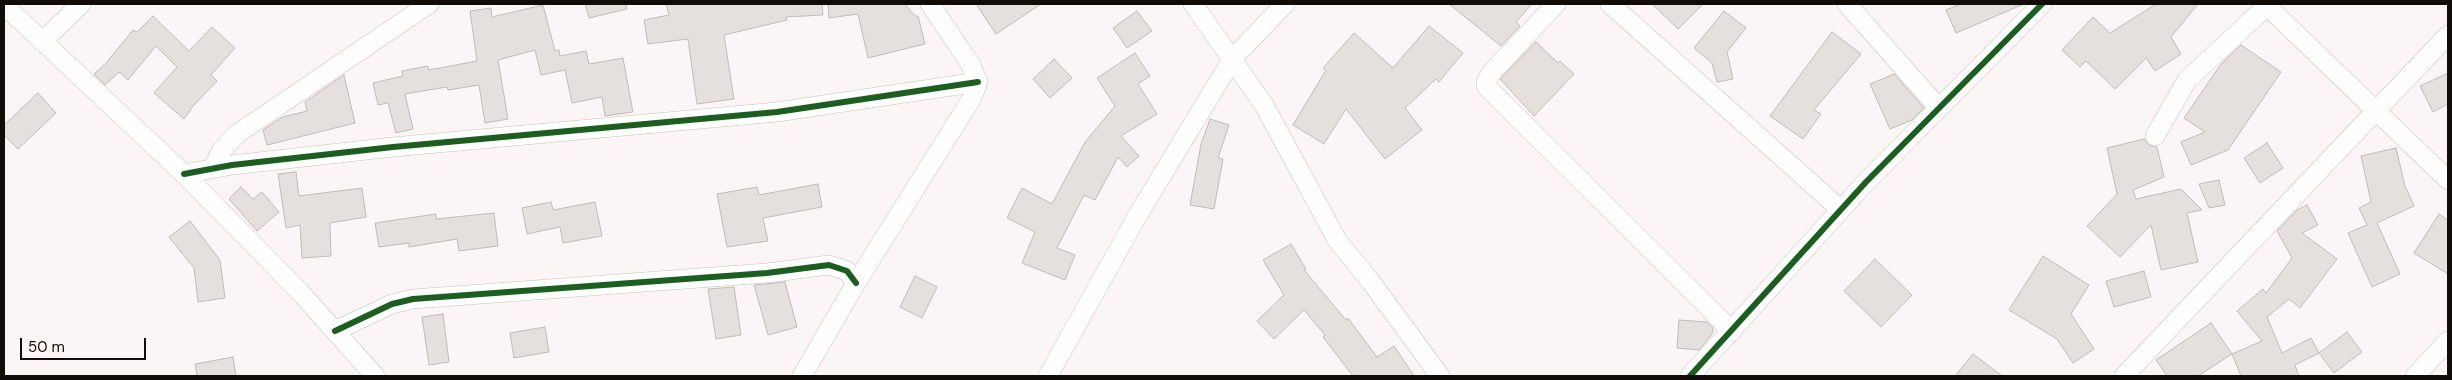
<!DOCTYPE html>
<style>
body{margin:0}
#map{position:relative;width:2452px;height:380px;overflow:hidden;background:#fbf6f5;font-family:"DM Sans",sans-serif}
canvas{display:block}
.frame{position:absolute;inset:0;border:5px solid #120c09;pointer-events:none}
.scale{position:absolute;left:20px;top:338px;width:126px;height:22px;box-sizing:border-box;border:2px solid #120c09;border-top:0;padding-left:6px;font-size:15px;line-height:18px;white-space:nowrap;color:#120c09;-webkit-text-stroke:4px #fef5f2;paint-order:stroke}
</style>
<div id="map">
<canvas width="2452" height="380"></canvas>
<div class="frame"></div>
<div class="scale">50 m</div>
</div>
<script>
const context = document.querySelector('canvas').getContext('2d');
context.lineJoin = 'round';
function paint(path, color) { context.fillStyle = color; context.fill(path, 'evenodd'); }
const shape = rows => new Path2D(rows.map(r => 'M' + r).join(''));
function trace(path, color, width, dash) { context.strokeStyle = color; context.lineWidth = width; context.lineCap = dash ? 'butt' : 'round'; context.setLineDash(dash || []); context.stroke(path); }
const building = shape([
 [585,4,626,4,627,9,589,18,585,4],
 [666,4,822,4,823,15,786,17,787,20,724,35,734,99,697,104,688,39,648,44,644,20,669,15,666,4],
 [828,4,905,4,915,16,918,16,925,44,868,58,858,14,829,18,828,4],
 [976,4,1041,4,996,34,976,4],
 [1449,4,1532,4,1516,22,1520,26,1501,46,1449,4],
 [1652,4,1703,4,1678,29,1652,4],
 [1961,4,2024,4,1956,33,1946,10,1961,4],
 [2156,4,2198,4,2171,37,2181,54,2155,71,2146,58,2115,89,2086,61,2080,67,2062,50,2093,17,2110,33,2156,4],
 [543,5,555,51,559,50,560,56,586,51,589,64,623,58,633,112,605,116,602,97,572,103,565,70,541,75,535,50,498,60,508,119,485,123,479,85,448,90,447,87,405,94,413,129,396,133,388,103,378,105,373,83,403,76,402,71,428,66,429,70,477,61,470,11,491,8,492,17,543,5],
 [1137,11,1152,31,1127,48,1113,28,1137,11],
 [1724,11,1746,28,1727,52,1733,79,1717,82,1712,63,1694,48,1724,11],
 [153,16,189,51,212,27,235,48,211,75,217,81,194,105,184,119,154,93,177,67,156,46,128,80,119,72,105,85,94,74,106,63,133,30,137,32,153,16],
 [1429,26,1463,53,1439,82,1436,79,1405,108,1422,130,1385,159,1346,109,1324,144,1293,125,1326,70,1323,68,1354,33,1393,68,1429,26],
 [1832,32,1861,54,1814,110,1821,114,1803,139,1770,116,1832,32],
 [1536,42,1558,63,1560,61,1574,74,1534,116,1500,79,1536,42],
 [2241,45,2281,72,2228,150,2191,165,2181,142,2205,132,2184,118,2221,64,2241,45],
 [1135,53,1150,76,1138,84,1157,114,1121,136,1139,156,1127,167,1118,157,1095,200,1084,195,1057,248,1075,255,1065,280,1022,263,1035,232,1007,218,1022,188,1052,204,1085,142,1115,106,1097,78,1135,53],
 [1054,59,1072,78,1050,98,1033,79,1054,59],
 [2448,73,2448,104,2433,112,2420,86,2448,73],
 [1894,74,1924,108,1912,120,1890,129,1870,84,1894,74],
 [344,75,355,123,267,145,263,130,283,117,307,111,305,102,344,75],
 [38,93,56,113,18,149,4,135,4,125,38,93],
 [1210,119,1229,125,1218,158,1223,159,1214,209,1190,205,1201,144,1210,119],
 [2144,139,2149,145,2157,147,2164,177,2133,190,2136,199,2181,189,2202,210,2187,213,2198,262,2161,270,2151,225,2120,257,2087,226,2117,194,2107,148,2144,139],
 [2267,143,2283,168,2260,183,2244,158,2267,143],
 [2396,148,2405,186,2414,206,2377,223,2400,274,2372,287,2348,233,2367,225,2359,208,2371,202,2361,156,2396,148],
 [296,172,299,196,362,188,366,217,330,223,331,256,302,258,300,225,286,228,278,174,296,172],
 [2219,180,2225,205,2209,208,2199,184,2219,180],
 [818,184,822,207,763,218,768,241,727,247,717,194,757,187,759,195,818,184],
 [241,187,253,199,262,192,279,212,257,231,229,199,241,187],
 [551,202,553,210,595,202,602,236,563,243,560,227,527,234,522,208,551,202],
 [2307,205,2318,225,2302,233,2337,259,2300,308,2289,299,2267,317,2282,353,2311,338,2319,353,2295,365,2299,376,2241,376,2232,354,2262,341,2237,311,2263,289,2266,293,2292,258,2277,231,2297,210,2307,205],
 [494,213,498,246,459,251,457,239,409,247,409,243,379,247,375,223,436,214,436,219,494,213],
 [2439,214,2448,220,2448,274,2414,253,2439,214],
 [190,221,220,260,225,298,198,302,194,268,169,237,190,221],
 [1291,244,1306,269,1304,270,1346,320,1348,318,1377,357,1394,346,1414,376,1353,376,1323,337,1325,335,1304,310,1274,339,1257,321,1284,295,1263,260,1291,244],
 [2043,256,2089,285,2071,314,2094,349,2073,363,2057,339,2009,310,2043,256],
 [1875,259,1912,295,1881,327,1844,291,1875,259],
 [2144,271,2151,297,2114,307,2106,281,2144,271],
 [915,276,937,287,922,318,900,307,915,276],
 [785,282,797,327,768,335,754,285,785,282],
 [734,287,741,335,716,339,708,289,734,287],
 [443,314,449,362,429,365,422,317,443,314],
 [1679,320,1707,322,1713,328,1712,334,1699,350,1677,348,1679,320],
 [2211,323,2232,354,2198,376,2167,376,2156,360,2211,323],
 [545,327,549,352,514,358,510,333,545,327],
 [2347,332,2362,352,2334,373,2319,353,2347,332],
 [1973,354,2002,376,1955,376,1973,354],
 [233,357,236,376,197,376,195,364,233,357]
]);
paint(building, '#e5dfdd');
trace(building, '#c1bbb8', 1);
const minor = shape([
 [1193,4,1264,105,1337,240,1371,282,1440,376],
 [1556,4,1491,73,1486,82,1486,86,1732,331],
 [1610,4,1840,209],
 [1847,4,1939,108],
 [2265,4,2448,180],
 [4,5,184,174,300,292,375,376],
 [42,42,81,4],
 [2155,136,2187,80,2269,4],
 [213,168,221,151,237,134,429,4],
 [184,174,232,165,393,147,777,112,978,82],
 [335,331,392,304,413,299,767,273,829,265,847,271,856,283],
 [802,376,856,283,972,98,978,82,971,65,930,4],
 [1048,376,1139,213,1233,58,1285,4],
 [1690,376,1866,182,2042,4],
 [2124,376,2448,35],
 [2415,376,2448,341]
]);
trace(minor, '#c7c1be', 20);
trace(minor, '#fefefe', 19);
trace(shape([
 [184,174,232,165,393,147,777,112,978,82],
 [335,331,392,304,413,299,767,273,829,265,847,271,856,283],
 [1690,376,1866,182,2042,4]
]), '#1b5e20', 6);
</script>
